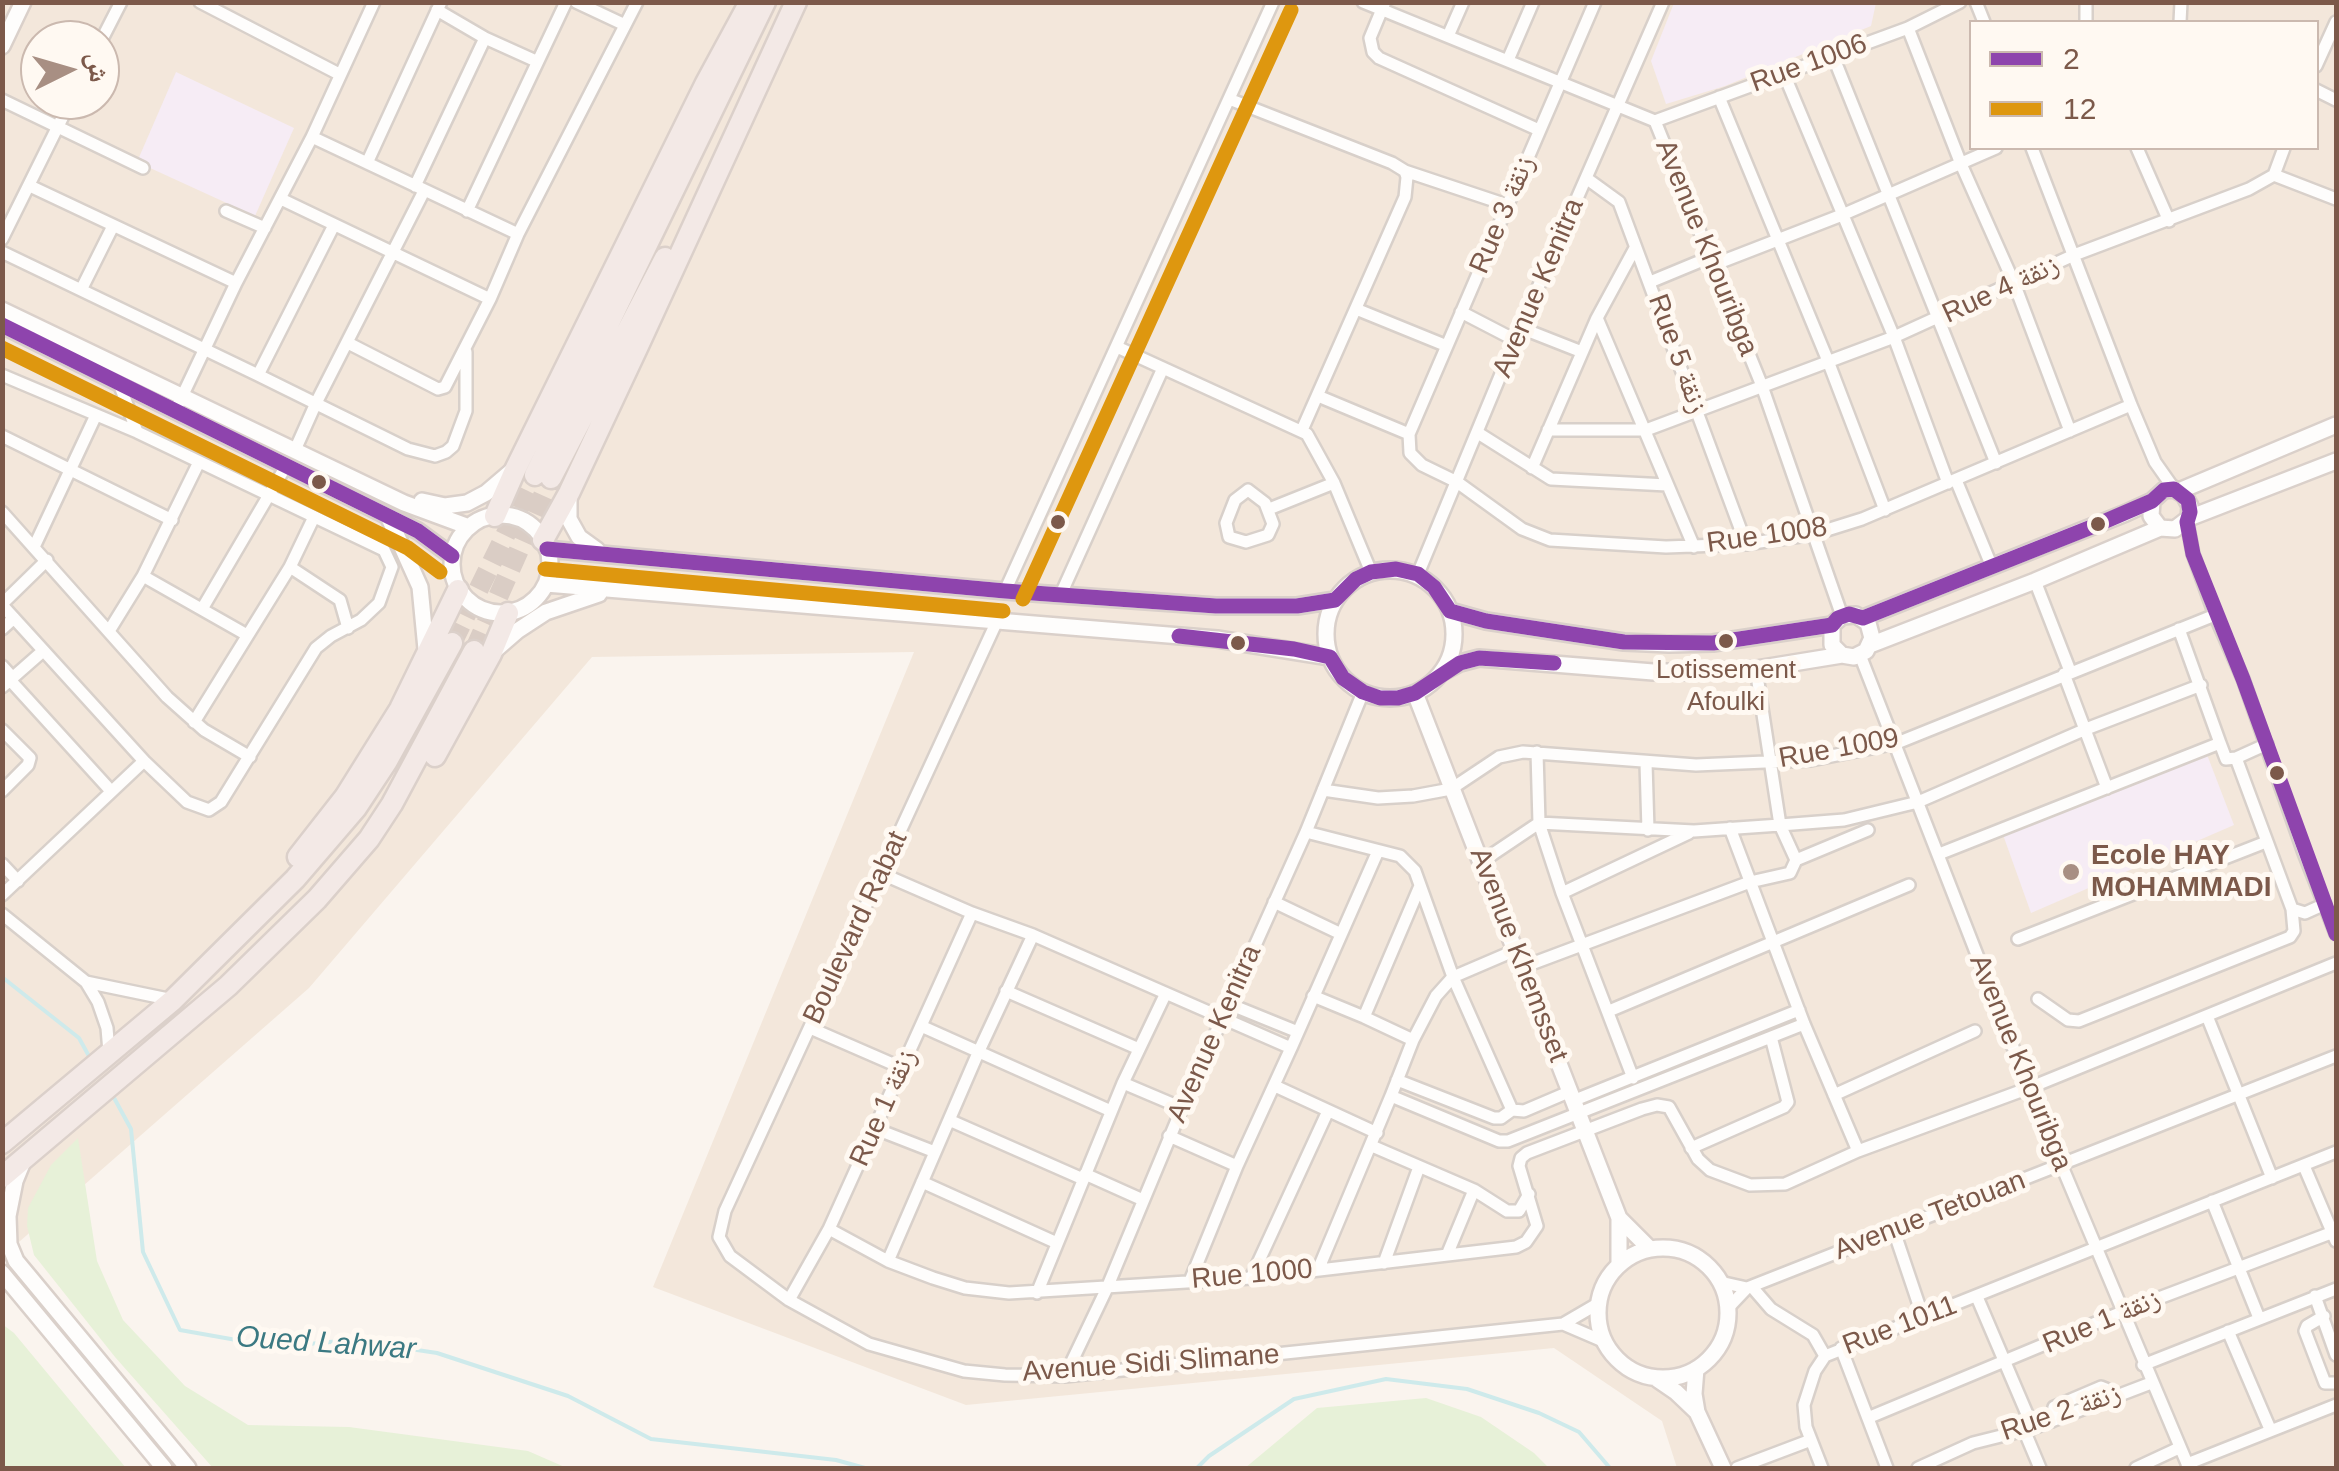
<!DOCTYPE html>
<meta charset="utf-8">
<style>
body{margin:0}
#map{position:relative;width:2339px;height:1471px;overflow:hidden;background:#faf4ee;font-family:Arial,"Noto Naskh Arabic",sans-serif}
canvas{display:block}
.frame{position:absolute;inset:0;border:5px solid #7c594a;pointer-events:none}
.legend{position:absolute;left:1969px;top:20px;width:350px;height:130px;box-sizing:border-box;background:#fff9f2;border:2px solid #cbb9af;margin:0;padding:12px 18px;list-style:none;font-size:30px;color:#7c594a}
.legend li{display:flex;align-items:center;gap:20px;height:50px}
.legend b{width:50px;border:2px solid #cbb9af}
.north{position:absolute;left:20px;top:20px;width:100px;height:100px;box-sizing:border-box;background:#fff9f2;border:2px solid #cbb9af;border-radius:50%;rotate:85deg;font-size:28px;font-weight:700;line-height:40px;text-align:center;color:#7c594a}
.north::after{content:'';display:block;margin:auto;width:35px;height:45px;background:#a88f83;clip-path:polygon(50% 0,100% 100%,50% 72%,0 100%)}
</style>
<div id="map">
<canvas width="2339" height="1471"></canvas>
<div class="frame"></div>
<ul class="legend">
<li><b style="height:12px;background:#8e44ad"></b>2</li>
<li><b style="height:12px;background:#de970f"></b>12</li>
</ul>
<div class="north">ش</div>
</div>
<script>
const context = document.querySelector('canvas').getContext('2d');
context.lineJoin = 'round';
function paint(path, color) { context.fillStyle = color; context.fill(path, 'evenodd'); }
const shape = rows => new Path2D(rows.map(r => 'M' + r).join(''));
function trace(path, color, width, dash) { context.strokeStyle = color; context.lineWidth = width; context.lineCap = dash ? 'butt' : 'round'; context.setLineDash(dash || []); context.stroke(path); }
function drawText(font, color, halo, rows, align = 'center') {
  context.font = font + ' Arial,"Noto Naskh Arabic",sans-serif'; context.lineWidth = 10; context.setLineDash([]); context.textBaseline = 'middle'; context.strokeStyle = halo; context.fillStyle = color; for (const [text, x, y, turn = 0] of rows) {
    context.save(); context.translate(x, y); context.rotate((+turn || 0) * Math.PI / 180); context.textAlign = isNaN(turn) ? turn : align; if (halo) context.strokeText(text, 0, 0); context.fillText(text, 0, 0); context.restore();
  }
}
paint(shape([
 [3,3,2336,3,2336,1468,1677,1468,1662,1421,1554,1348,966,1405,653,1287,914,652,592,657,309,988,3,1256],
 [1972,22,2316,22,2316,148,1972,148],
 [40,40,100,40,100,100,40,100]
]), '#f3e7db');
paint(shape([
 [1674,3,1674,2,1876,3,1871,26,1725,86,1666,104,1651,61],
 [176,72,294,128,255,216,137,162],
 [2206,752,2234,825,2031,913,2002,832]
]), '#f6ecf5');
paint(shape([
 [78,1138,97,1261,123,1320,185,1386,248,1425,349,1427,528,1451,567,1468,213,1468,115,1357,34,1255,27,1226,28,1208,51,1165],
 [2,1324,14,1333,126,1468,3,1468],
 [1426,1398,1481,1417,1534,1453,1549,1468,1245,1468,1317,1408]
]), '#e7f1d8');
trace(shape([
 [2,977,79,1038,90,1058],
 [113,1096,131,1129,143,1252,180,1330,276,1347,351,1340,437,1353,568,1396,651,1439,836,1460,865,1468],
 [1197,1468,1209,1456,1294,1399,1386,1379,1467,1389,1539,1413,1579,1432,1610,1468]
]), '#ceeaeb', 4);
trace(shape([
 [452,643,535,475],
 [474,651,551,478]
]), '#dacdc5', 20, [20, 10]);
const street = shape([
 [200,2,339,74],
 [576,2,625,25],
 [1363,2,1655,121,1762,386,1842,616],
 [1385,2,1370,38,1373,52,1379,58,1539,130],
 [1595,2,1409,434,1410,453,1422,465,1457,482,1522,529,1550,540,1666,547,1746,544,1814,534,1862,519,2131,405],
 [1976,2,1984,22],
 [2086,2,2086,22],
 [437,10,485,38,536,61],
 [2180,22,2181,2],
 [1908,28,1961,164,2014,283,2070,431],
 [1448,36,1463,2],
 [100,43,121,2],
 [1833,56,1996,463],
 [1508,60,1533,2],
 [2316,66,2336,22],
 [1784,74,1894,337,1948,483],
 [2316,90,2336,100],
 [1719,97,1828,361,1885,510],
 [1229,99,1392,163,1405,171,1407,177,1405,197,1302,430],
 [2,100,143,168],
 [1655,121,1908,28,1960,2],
 [312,137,518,234],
 [2032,148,2131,405,2155,462,2174,489],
 [2137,148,2169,221],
 [367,163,441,2],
 [1405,171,1507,205],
 [2274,175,2336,199],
 [1586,178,1619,202,1746,544],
 [30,186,236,283],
 [415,186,485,38],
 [281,199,490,299],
 [226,211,265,228],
 [467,211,566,2],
 [334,225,258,375,408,449,435,456,446,452,453,446,466,411,466,352],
 [2,239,71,100],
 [2,252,258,375],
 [1713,265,1842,215,1996,148],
 [1650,282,1708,258],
 [81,290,113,226],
 [1356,309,1447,346],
 [1461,312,1515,340],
 [1597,318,1694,547],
 [1521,328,1582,352],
 [348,343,438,389,445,387,490,299,518,234,637,2],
 [1117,347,1307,434,1334,483,1371,572],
 [2,375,137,432,384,550,392,567,379,603,361,620,331,636,316,648,221,802,209,810,187,802,144,761,2,605],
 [119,383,137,432],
 [1318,396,1409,434],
 [179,403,236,283,312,137,374,2],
 [1548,430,1646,430,1894,337,2074,255,2249,189,2274,175,2284,148],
 [1478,433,1551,479,1667,485],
 [2,436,172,520],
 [295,450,316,403,424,191],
 [1532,468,1597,318,1635,248],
 [1956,480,1992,567],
 [1248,490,1265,503,1273,524,1268,535,1246,542,1229,537,1226,523,1235,500,1248,490],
 [1269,509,1334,483],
 [2,512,167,697,204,730,250,757],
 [2187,522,2193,554,2215,615,2243,679,2304,853,2336,934],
 [34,547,96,415],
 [290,567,340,600,348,628],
 [1418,574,1515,340,1663,2],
 [143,576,247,635],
 [2035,581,2070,671],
 [1005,591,1273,2],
 [1061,594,1163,368],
 [2,604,47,560],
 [202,609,286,466],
 [997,621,725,1211,719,1237,730,1256,789,1300,869,1344,964,1371,1005,1375,1065,1376,1563,1324,1599,1303],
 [2,629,14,618],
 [2179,629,2220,743],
 [109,631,143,576,199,462],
 [1860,655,2029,1088,2189,1468],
 [2,666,13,678],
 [1756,669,1780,825,1844,820,1918,802,2086,729,2201,685],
 [2064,674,2107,788],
 [10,680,111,791],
 [2,687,43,651],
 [194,722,290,567,314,517],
 [2,730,30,758,28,765,2,791],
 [2267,744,2236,758,2292,909,2305,913,2325,904],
 [1537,752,1539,823,1562,893,1633,1078],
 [1646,763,1648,830],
 [1323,790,1378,798,1413,796,1451,789,1499,757,1523,752,1696,765,1811,760,1897,743,2215,615],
 [1730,828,1804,1024,1858,1151],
 [1306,832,1400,856,1415,871,1453,977,1512,1110,1524,1111,1571,1091],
 [1939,854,2220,743,2226,759,2236,758],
 [1481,862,1539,823,1694,831,1780,825,1796,860,1868,830],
 [2,864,18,881],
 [880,873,972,913,1033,935,1291,1048,1237,1166,1190,1281],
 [1562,893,1689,833],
 [2,895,144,761],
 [1274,902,1339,933],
 [2,914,86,982,98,1002,107,1028,109,1052],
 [2018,939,2266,842],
 [1523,967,1750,882,1790,873,1796,860],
 [86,982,173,1000],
 [1006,991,1139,1049],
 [1313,996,1364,1017],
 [2038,999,2068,1020,2079,1021,2290,937,2294,931,2292,909],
 [1229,1004,1298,1032],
 [1609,1011,1909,885],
 [2207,1016,2272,1178],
 [921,1026,1111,1111],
 [810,1028,902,1068],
 [1413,1040,1364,1017,1420,886],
 [1291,1048,1378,851],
 [1397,1080,1494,1118,1501,1118,1512,1110],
 [1123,1083,1182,1108],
 [1275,1086,1377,1133],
 [1834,1095,1975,1031],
 [1391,1096,1413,1040,1436,996,1453,977,1516,950],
 [1575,1100,1799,1010],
 [949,1120,1083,1179],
 [876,1129,935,1152],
 [1169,1136,1237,1166],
 [1372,1146,1474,1190,1507,1211,1519,1211,1529,1194],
 [1691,1148,1784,1107,1788,1102,1771,1037],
 [2304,1166,2336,1241],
 [1085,1174,1143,1200],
 [922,1182,1057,1243],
 [2212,1201,2259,1318],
 [829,1229,888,1261,933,1278,965,1288,1009,1293,1251,1278,1516,1247,1526,1242,1537,1226,1519,1166,1521,1158,1527,1153,1642,1109,1657,1105,1669,1107,1698,1159,1710,1170,1750,1185,1785,1184,1858,1151,2029,1088,2336,963],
 [1894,1231,1923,1317],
 [1447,1255,1474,1190],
 [888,1261,978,1053,1033,935],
 [1384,1263,1419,1167],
 [1318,1270,1391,1096,1499,1141,1508,1141,1804,1024],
 [1251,1278,1328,1111],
 [1720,1282,1747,1288],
 [1752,1287,1771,1309,1813,1335,1825,1356],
 [1037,1293,1123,1083,1165,995],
 [2315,1296,2336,1355],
 [1977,1297,2033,1428],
 [789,1300,829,1229,972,913],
 [1728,1308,1747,1288,2336,1056],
 [2324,1316,2307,1326,2305,1331,2325,1383,2336,1383],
 [1563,1324,1605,1342],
 [2228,1331,2270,1429],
 [1841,1348,1887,1468],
 [2143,1365,2336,1289],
 [1065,1376,1107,1288,1182,1108,1306,832,1363,692],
 [1870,1417,2122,1312,2336,1231],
 [2052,1421,2054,1407,2101,1387,2106,1389,2108,1397],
 [2024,1430,2040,1468],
 [2187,1464,2336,1405],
 [1737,1468,1811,1440],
 [1822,1468,1806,1427,1804,1405,1815,1371,1825,1356,2336,1152],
 [1918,1468,1973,1443,2033,1428,2151,1383],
 [2136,1468,2179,1448]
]);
const secondary = shape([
 [2,46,23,2],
 [2,310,404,503,469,527],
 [2,325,418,531,452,556],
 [2179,491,2336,425],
 [569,496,569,519,579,537,597,550],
 [422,501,445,506,467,503,486,493,513,470],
 '452 564a49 49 0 1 1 98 0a49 49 0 1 1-98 0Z',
 [388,516,420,587,426,649],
 [2189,518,2336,461],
 [547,549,1005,591,1216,606,1297,606,1335,600],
 '1326 634a64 64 0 1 1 128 0a64 64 0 1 1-128 0Z',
 [546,584,1217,639,1330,657],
 [1450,611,1486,621,1624,642,1669,644,1713,643,1832,625],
 [1863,618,2126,513,2152,501,2164,490,2174,489,2184,495,2190,506,2189,518,2175,529,2160,528,2151,516,2152,501],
 [1870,645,2035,581,2160,528],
 [494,651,517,631,546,612,599,594],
 [1441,673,1460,663,1479,658,1653,672,1699,672,1756,669,1842,655,1854,657,1866,651,1872,638,1868,623,1856,615,1842,616,1832,625,1832,645,1842,655],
 [1415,693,1619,1218,1650,1249],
 [24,1159,15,1181,8,1216,9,1244,16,1261,188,1468],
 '1598 1313a65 65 0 1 1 130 0a65 65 0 1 1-130 0Z',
 [1619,1264,1619,1218],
 [2,1273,164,1468],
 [1696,1369,1694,1394,1697,1412,1723,1468],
 [1657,1379,1676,1392,1697,1412]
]);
const highway = shape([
 [535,475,765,2],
 [551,478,665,258],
 [495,516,516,468,706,83,750,2],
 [543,540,569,493,638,346,796,2],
 [435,756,491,654,508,613],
 [298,857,345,797,400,709,458,590],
 [2,1143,173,1000,295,879,356,808,387,761,452,643],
 [2,1177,228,986,317,899,369,839,392,804,474,651]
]);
trace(street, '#d8d0ca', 16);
trace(secondary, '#dad0ca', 20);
trace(highway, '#dbd0ca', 25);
trace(street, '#fefdfc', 11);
trace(secondary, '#fefdfc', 15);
trace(highway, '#f3e9e6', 20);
trace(shape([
 [2,325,418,531,452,556],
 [547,549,1005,591,1216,606,1297,606,1335,600,1356,579,1371,572,1396,569,1418,574,1434,587,1450,611,1486,621,1624,642,1713,643,1832,625,1838,618,1849,614,1863,618,2094,526,2152,501,2164,490,2174,489,2188,500,2190,512,2187,522,2193,554,2243,679,2336,934],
 [1179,636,1294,649,1330,657,1343,678,1363,692,1380,698,1398,698,1415,693,1460,663,1479,658,1554,663]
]), '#8e44ad', 15);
trace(shape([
 [2,348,408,548,440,572],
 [545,569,1003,611],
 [1023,599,1291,10]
]), '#de970f', 15);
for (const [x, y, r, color] of [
 [319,482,9,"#7c594a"],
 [1058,522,9,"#7c594a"],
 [2098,524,9,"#7c594a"],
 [1726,641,9,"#7c594a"],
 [1238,643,9,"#7c594a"],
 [2277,773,9,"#7c594a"],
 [2071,872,10,"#a88f83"]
]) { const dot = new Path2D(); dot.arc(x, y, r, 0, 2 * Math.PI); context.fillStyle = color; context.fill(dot); trace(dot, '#fff9f2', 4); }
drawText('26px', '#7c594a', '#fff9f2', [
 ["Lotissement",1726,671],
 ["Afoulki",1726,703]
]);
drawText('28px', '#7c594a', '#fff9f2', [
 ["Rue 1006",1809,64,-20],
 ["Rue 3 زنقة",1503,215,-67],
 ["Avenue Khouribga",1706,248,68],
 ["Avenue Kenitra",1539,288,-67],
 ["Rue 4 زنقة",2001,290,-25],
 ["Rue 5 زنقة",1677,354,70],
 ["Rue 1008",1767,536,-8],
 ["Rue 1009",1839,749,-10],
 ["Boulevard Rabat",856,928,-65],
 ["Avenue Khemsset",1518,955,69],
 ["Avenue Kenitra",1215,1034,-66],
 ["Avenue Khouribga",2020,1063,68],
 ["Rue 1 زنقة",884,1108,-66],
 ["Avenue Tetouan",1930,1216,-21],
 ["Rue 1000",1252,1275,-5],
 ["Rue 1 زنقة",2102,1322,-23],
 ["Rue 1011",1900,1326,-21],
 ["Avenue Sidi Slimane",1151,1364,-4],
 ["Rue 2 زنقة",2061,1413,-19]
]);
drawText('bold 28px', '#7c594a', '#fff9f2', [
 ["Ecole HAY",2091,856],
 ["MOHAMMADI",2091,888]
], 'left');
drawText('italic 30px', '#3b7982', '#fff9f2', [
 ["Oued Lahwar",326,1344,4]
]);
</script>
